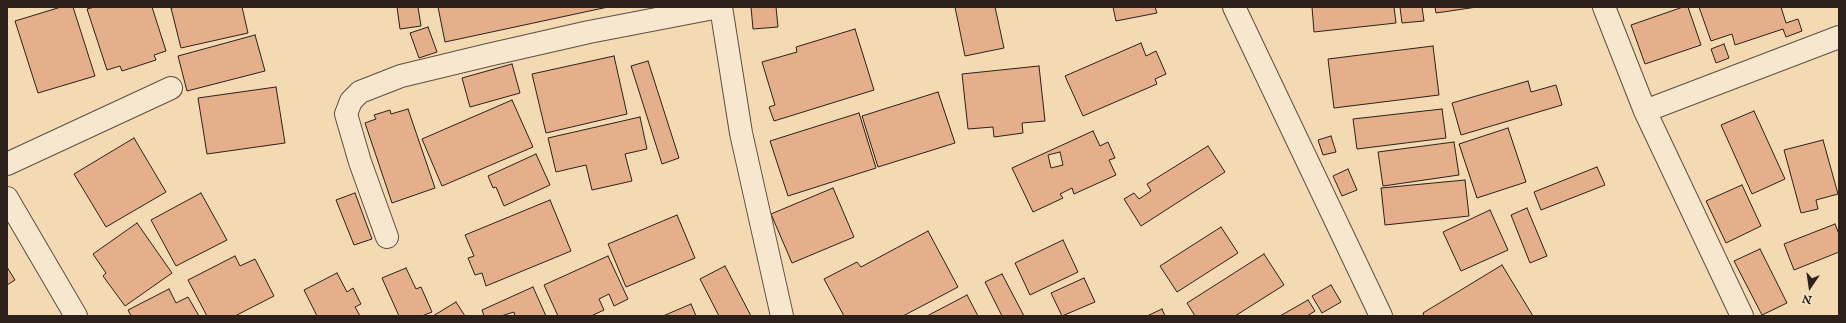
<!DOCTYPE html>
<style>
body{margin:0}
#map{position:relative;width:1846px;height:323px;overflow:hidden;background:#f3dab3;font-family:"IM FELL English",serif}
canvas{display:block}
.frame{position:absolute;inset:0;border:8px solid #2b211a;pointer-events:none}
.north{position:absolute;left:1790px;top:267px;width:40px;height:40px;-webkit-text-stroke:3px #f7e7ce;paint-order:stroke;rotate:193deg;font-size:11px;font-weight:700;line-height:16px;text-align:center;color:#2b211a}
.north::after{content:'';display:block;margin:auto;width:14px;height:18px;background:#2b211a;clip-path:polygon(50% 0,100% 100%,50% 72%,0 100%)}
</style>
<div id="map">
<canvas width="1846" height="323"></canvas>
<div class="frame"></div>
<div class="north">N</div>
</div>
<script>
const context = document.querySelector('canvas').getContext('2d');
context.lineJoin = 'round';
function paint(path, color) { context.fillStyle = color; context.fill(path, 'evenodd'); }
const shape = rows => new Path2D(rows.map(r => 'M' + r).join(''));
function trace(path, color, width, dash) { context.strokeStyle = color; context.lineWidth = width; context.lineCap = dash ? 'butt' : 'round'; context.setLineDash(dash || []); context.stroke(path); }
const building = shape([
 [61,7,73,7,95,76,38,93,15,21,61,7],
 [94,7,152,7,166,51,154,55,156,60,122,71,120,66,107,70,87,9,94,7],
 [177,7,242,7,248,33,181,48,171,8,177,7],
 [397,7,418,7,421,26,400,29,397,7],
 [438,7,608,7,445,42,438,7],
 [751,7,776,7,778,27,753,29,751,7],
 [955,7,995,7,1004,48,965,56,955,7],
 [1113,7,1155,7,1157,13,1116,21,1113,7],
 [1312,7,1394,7,1396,23,1314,32,1312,7],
 [1400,7,1422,7,1424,21,1402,23,1400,7],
 [1435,7,1477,7,1436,13,1435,7],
 [1683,7,1688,7,1701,45,1645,64,1631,25,1683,7],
 [1699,7,1781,7,1786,23,1798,19,1802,31,1786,37,1783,29,1735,45,1732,34,1711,41,1699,7],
 [428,27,437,52,419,58,410,33,428,27],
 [855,29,874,90,774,121,769,107,775,105,762,62,797,52,796,47,855,29],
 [255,35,265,71,187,91,178,56,255,35],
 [1141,43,1146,56,1156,51,1166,74,1155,79,1157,84,1083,116,1065,76,1141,43],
 [1724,44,1729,58,1716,63,1711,49,1724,44],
 [1433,46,1439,95,1334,108,1328,59,1433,46],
 [614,56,627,114,546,133,532,74,614,56],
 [648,61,679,158,662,164,631,66,648,61],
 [512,64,520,93,470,107,462,78,512,64],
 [1039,66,1045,121,1022,123,1023,133,994,137,993,127,968,129,962,74,1039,66],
 [1528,81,1531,92,1556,85,1562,105,1461,135,1452,103,1528,81],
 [276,87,285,143,207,154,198,98,276,87],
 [938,92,955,143,878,167,862,116,938,92],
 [512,100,533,147,442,186,422,139,512,100],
 [408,109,435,188,392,203,365,123,376,119,374,115,390,110,391,114,408,109],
 [1442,109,1446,138,1357,149,1353,119,1442,109],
 [1754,111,1785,179,1752,194,1721,125,1754,111],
 [859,113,876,168,788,196,770,141,859,113],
 [640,117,647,149,625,154,632,181,592,190,586,165,556,172,548,138,640,117],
 [1508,128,1526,182,1477,198,1459,144,1508,128],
 [1093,131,1100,146,1108,142,1115,158,1109,160,1116,175,1074,194,1072,188,1060,194,1063,198,1033,212,1012,168,1093,131],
 [1060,152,1063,165,1051,168,1048,155,1060,152],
 [1331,136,1336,152,1323,155,1318,140,1331,136],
 [134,138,166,192,106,227,74,174,134,138],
 [1823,140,1838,194,1816,200,1818,209,1801,213,1784,150,1823,140],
 [1454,142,1459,175,1383,186,1378,152,1454,142],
 [1208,146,1225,172,1141,226,1124,199,1134,193,1139,199,1151,191,1147,184,1208,146],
 [536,154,550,185,504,206,496,187,493,188,488,176,536,154],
 [1597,167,1605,185,1541,210,1534,192,1597,167],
 [1348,169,1357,190,1342,196,1333,176,1348,169],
 [1465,180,1469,216,1385,225,1381,188,1465,180],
 [1742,185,1761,226,1726,243,1706,201,1742,185],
 [833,188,854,237,792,263,771,214,833,188],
 [201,193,227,240,176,266,151,220,201,193],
 [355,193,372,239,354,245,336,200,355,193],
 [550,200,571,251,486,286,482,273,475,275,468,258,474,256,465,235,550,200],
 [1527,208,1547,256,1530,263,1511,215,1527,208],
 [1490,210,1508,250,1461,271,1443,232,1490,210],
 [677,215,695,258,626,287,608,244,677,215],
 [137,223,172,273,125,306,103,276,106,273,93,254,137,223],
 [1835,224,1839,234,1839,252,1794,270,1784,244,1835,224],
 [1221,227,1238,253,1177,292,1160,266,1221,227],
 [928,231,958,287,903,316,844,316,824,279,857,262,861,267,928,231],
 [1063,240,1078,272,1030,295,1015,263,1063,240],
 [1760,249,1787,303,1762,315,1734,261,1760,249],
 [1264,254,1284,285,1235,316,1195,316,1187,303,1264,254],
 [235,256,240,266,255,259,274,296,235,316,207,316,188,280,235,256],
 [608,256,628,299,614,306,609,294,599,299,604,310,591,316,558,316,544,285,608,256],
 [1502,265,1533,316,1424,316,1423,313,1502,265],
 [725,266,751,316,719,316,700,279,725,266],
 [7,267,15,280,7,285,7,267],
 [406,268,416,289,421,287,432,312,422,316,399,316,382,278,406,268],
 [337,273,347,292,353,288,361,304,355,307,360,316,317,316,304,290,337,273],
 [1002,274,1024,316,1002,316,985,282,1002,274],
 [1084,278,1095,302,1062,316,1051,293,1084,278],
 [1331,285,1341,302,1322,313,1312,296,1331,285],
 [533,287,546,316,515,316,514,312,501,316,484,316,482,310,533,287],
 [169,289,176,303,188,297,199,316,131,316,128,310,169,289],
 [967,295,978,316,927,316,967,295],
 [1308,300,1315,311,1307,316,1280,316,1308,300],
 [456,302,465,316,433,316,456,302],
 [691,304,696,316,663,316,691,304],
 [1162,309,1165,316,1147,316,1162,309]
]);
paint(building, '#e6af8b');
trace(building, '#2b211a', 1);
const minor = shape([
 [721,7,741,133,782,316],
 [1234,7,1381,316],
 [1604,7,1645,111,1742,316],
 [1645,111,1839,37],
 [7,164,171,88],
 [7,198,76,316],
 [387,237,360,162,346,114,351,101,360,92,401,76,488,55,589,32,719,7]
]);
trace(minor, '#5d4f40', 24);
trace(minor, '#f7e7ce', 22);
</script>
